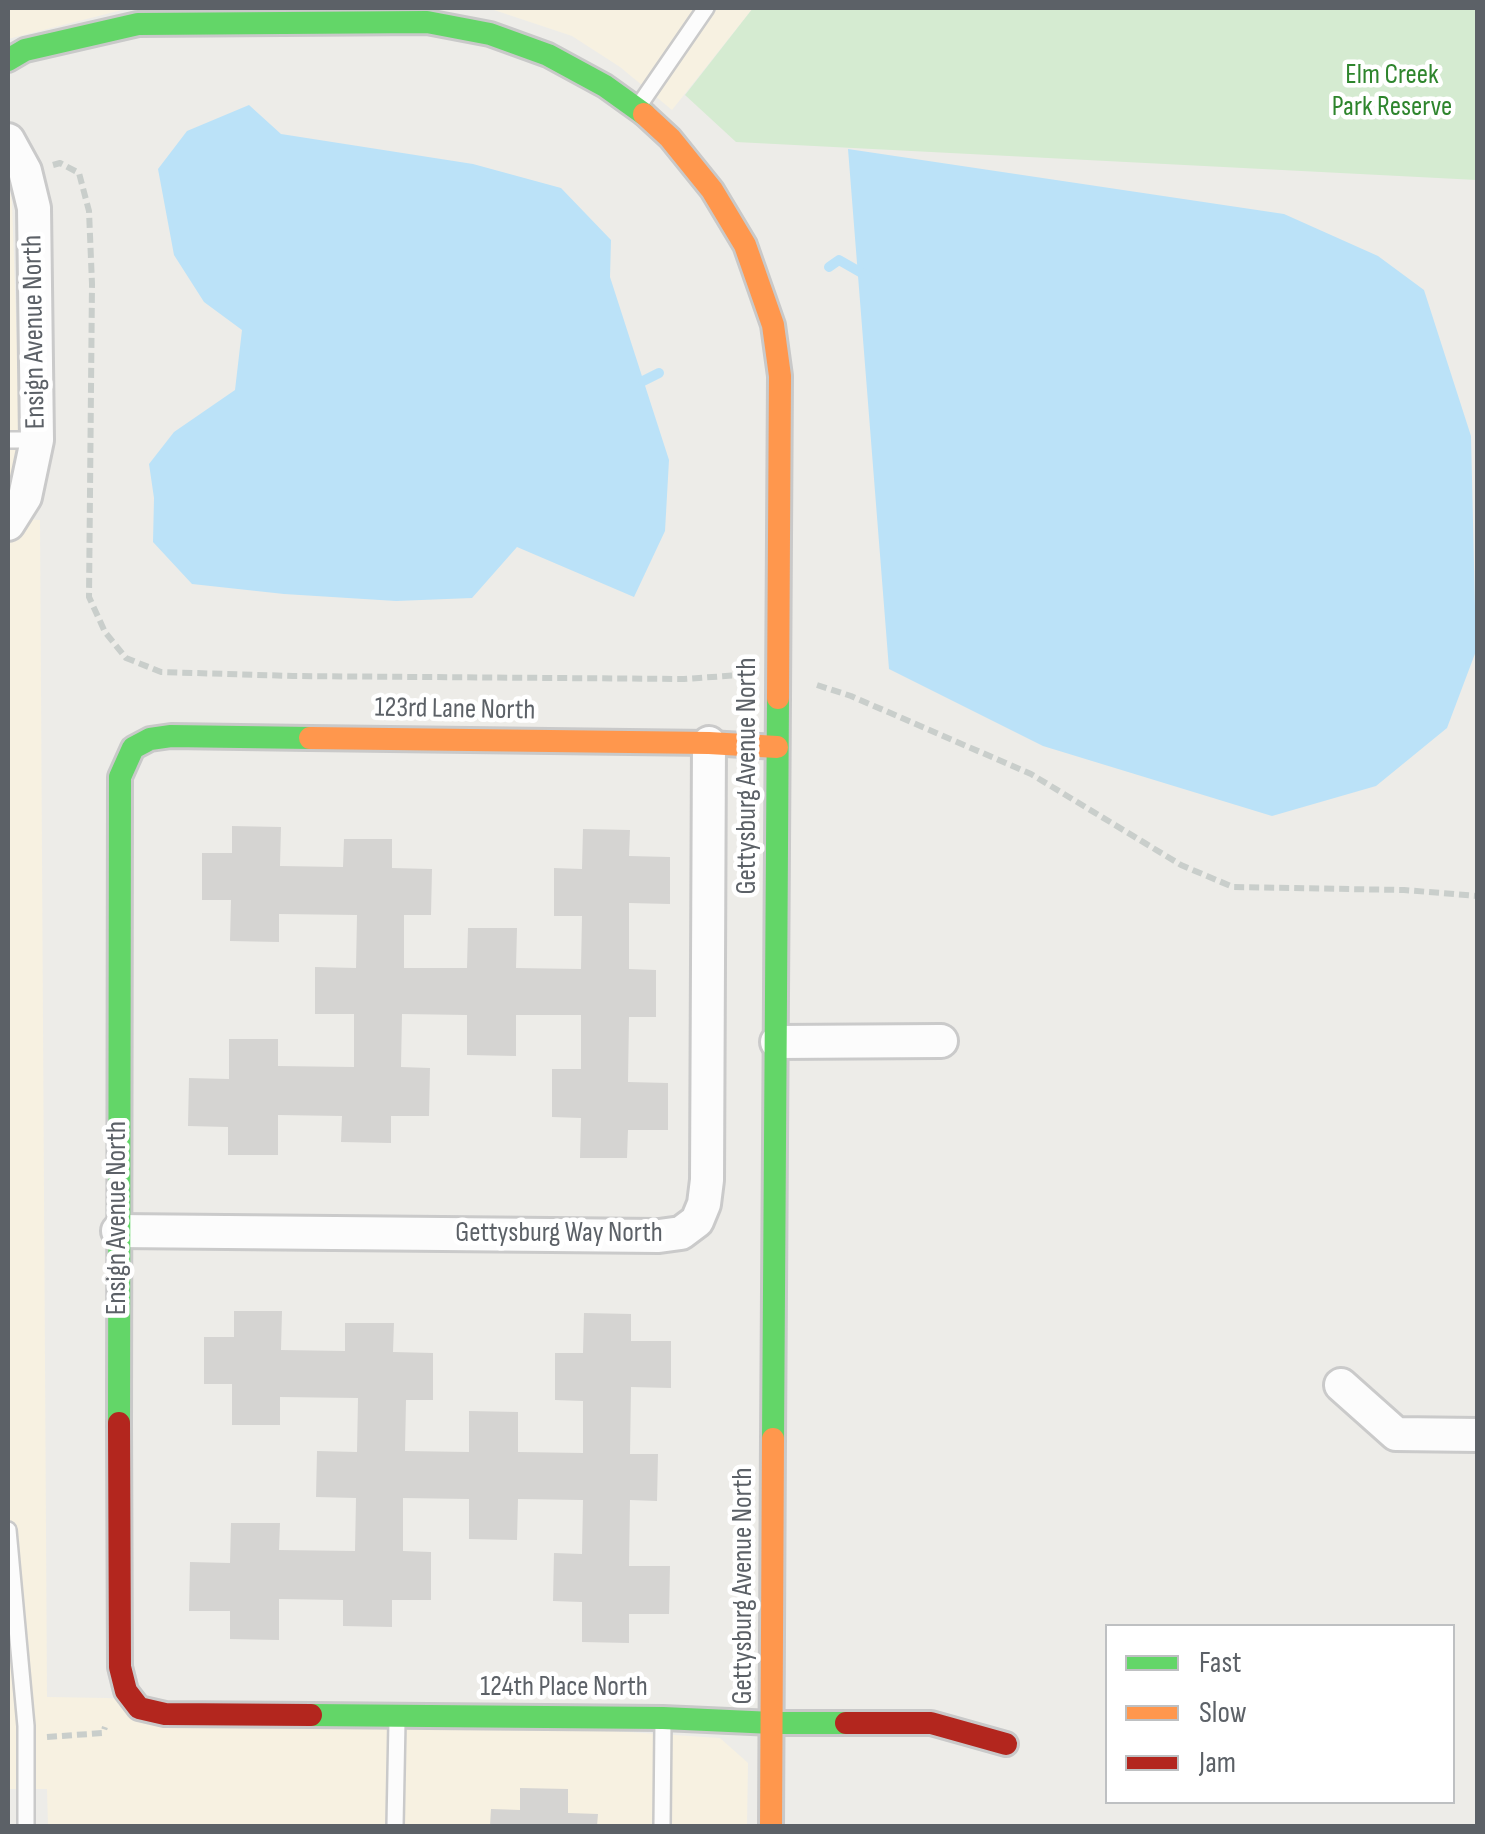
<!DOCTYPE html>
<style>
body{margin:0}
#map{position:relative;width:1485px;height:1834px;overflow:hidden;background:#edece8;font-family:"Sofia Sans Condensed",sans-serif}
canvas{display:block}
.frame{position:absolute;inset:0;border:10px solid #5c6167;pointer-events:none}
.legend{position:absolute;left:1105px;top:1624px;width:350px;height:180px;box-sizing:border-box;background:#fff;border:2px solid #bec0c2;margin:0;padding:12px 18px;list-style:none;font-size:30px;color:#5c6167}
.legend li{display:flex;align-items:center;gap:20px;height:50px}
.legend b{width:50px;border:2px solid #bec0c2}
</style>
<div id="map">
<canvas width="1485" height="1834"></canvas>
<div class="frame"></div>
<ul class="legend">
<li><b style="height:12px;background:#63d668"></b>Fast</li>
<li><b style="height:12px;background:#ff974d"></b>Slow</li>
<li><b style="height:12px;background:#b3261e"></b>Jam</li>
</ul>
</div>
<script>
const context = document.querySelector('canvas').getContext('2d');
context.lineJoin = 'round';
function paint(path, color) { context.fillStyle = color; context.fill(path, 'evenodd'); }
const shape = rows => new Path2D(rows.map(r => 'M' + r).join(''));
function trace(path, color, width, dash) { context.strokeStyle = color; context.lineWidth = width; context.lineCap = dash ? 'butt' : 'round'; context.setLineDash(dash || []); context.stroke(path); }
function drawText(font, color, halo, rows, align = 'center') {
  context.font = font + ' "Sofia Sans Condensed",sans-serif'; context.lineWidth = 9; context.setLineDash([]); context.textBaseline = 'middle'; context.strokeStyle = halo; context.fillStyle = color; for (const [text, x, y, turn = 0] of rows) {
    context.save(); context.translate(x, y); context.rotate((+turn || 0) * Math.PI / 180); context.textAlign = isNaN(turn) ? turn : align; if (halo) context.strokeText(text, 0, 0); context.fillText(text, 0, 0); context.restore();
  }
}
paint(shape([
 [8,8,130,8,8,39],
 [472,8,753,8,672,110,620,67,572,36,491,9],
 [8,182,12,202,23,519,40,520,47,1697,107,1698,720,1738,748,1763,747,1826,48,1826,47,1789,8,1789]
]), '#f7f1e1');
paint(shape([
 [753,8,1477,8,1477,180,736,142,685,95]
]), '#d5ebd1');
paint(shape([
 [249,105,281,134,473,164,561,188,611,240,610,277,669,460,665,531,634,597,517,547,472,598,396,601,284,594,192,584,153,542,154,498,149,464,174,432,235,390,242,330,204,302,174,255,158,169,187,131],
 [848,149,1284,214,1378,256,1424,290,1471,436,1476,651,1447,728,1376,786,1272,816,1043,746,889,669]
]), '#bbe2f8');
trace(shape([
 [829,267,839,260,867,276],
 [643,381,659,373]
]), '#bbe2f8', 10);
paint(shape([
 [232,826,281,827,280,866,343,867,344,839,392,839,392,868,432,869,431,915,404,915,404,968,467,968,468,928,517,928,516,968,581,969,582,916,554,916,554,868,582,869,583,829,630,830,629,856,670,857,670,904,629,903,629,969,656,970,656,1017,629,1017,628,1082,668,1083,668,1130,628,1130,627,1158,580,1158,581,1118,552,1117,552,1069,581,1069,581,1015,516,1015,516,1056,467,1055,467,1015,402,1014,401,1067,430,1068,429,1116,391,1116,391,1143,341,1142,342,1116,278,1115,278,1155,228,1155,228,1127,188,1126,189,1078,229,1079,229,1039,278,1039,278,1066,354,1067,354,1014,315,1014,315,967,356,968,357,915,279,914,279,942,230,941,231,900,202,900,202,853,232,853],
 [234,1311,282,1311,281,1350,345,1351,345,1323,394,1323,393,1352,433,1353,433,1400,406,1400,405,1451,469,1452,469,1411,518,1412,518,1452,583,1453,583,1401,555,1400,555,1353,583,1353,584,1313,631,1314,631,1341,671,1341,671,1388,631,1387,630,1454,658,1454,657,1501,630,1500,629,1566,670,1566,669,1614,629,1614,629,1643,582,1642,582,1602,553,1601,554,1553,582,1554,583,1500,518,1499,517,1540,469,1539,469,1499,403,1498,403,1551,431,1552,431,1600,392,1600,392,1627,343,1626,343,1600,279,1599,279,1640,230,1639,230,1611,189,1611,190,1562,230,1563,231,1523,280,1523,279,1550,355,1551,356,1498,316,1497,317,1451,357,1452,358,1398,280,1397,280,1425,232,1425,232,1384,204,1384,204,1337,234,1337],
 [520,1788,568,1789,568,1813,598,1814,597,1826,490,1826,491,1809,520,1810]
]), '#d5d4d2');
const lane = shape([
 [640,104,706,8],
 [8,440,37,440],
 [8,1530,26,1726,26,1826],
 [395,1826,397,1721],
 [662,1826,663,1722]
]);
const street = shape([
 [8,140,25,171,34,208,37,440,25,497,8,524],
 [777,1042,941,1041],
 [118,1231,659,1236,681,1233,697,1221,704,1204,707,1180,709,743],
 [1341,1385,1396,1434,1478,1435]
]);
const fast = shape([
 [8,60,25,50,138,24,427,22,490,34,548,55,605,86,644,114],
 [119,1423,120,777,133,748,150,739,171,736,310,738],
 [773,1439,778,698],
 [311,1715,663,1718,773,1723,846,1723]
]);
const slow = shape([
 [644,114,670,138,712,190,745,245,773,325,780,376,778,698],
 [310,738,709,743,777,747],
 [771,1826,773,1439]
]);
const jam = shape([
 [119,1423,120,1667,126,1691,139,1708,165,1714,311,1715],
 [846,1723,931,1723,1006,1744]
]);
trace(lane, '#cacaca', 20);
trace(street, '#cacaca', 38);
trace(fast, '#c9c9c9', 28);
trace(slow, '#c9c9c9', 28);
trace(jam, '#c9c9c9', 28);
trace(shape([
 [53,165,60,163,79,173,89,211,92,284,89,597,105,632,126,658,161,672,293,676,684,679,740,675],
 [817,685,851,696,1031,774,1181,865,1233,887,1404,890,1478,896],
 [47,1737,103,1733,105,1727]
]), '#c9cecb', 6, [10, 5]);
trace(lane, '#fcfcfc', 15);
trace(street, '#fcfcfc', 32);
trace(fast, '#63d668', 22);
trace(slow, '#ff974d', 22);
trace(jam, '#b3261e', 22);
drawText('28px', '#2e852d', '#fff', [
 ["Elm Creek",1392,76],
 ["Park Reserve",1392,108]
]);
drawText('28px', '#5c6167', '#fff', [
 ["Ensign Avenue North",35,332,-91],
 ["123rd Lane North",455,710,1],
 ["Gettysburg Avenue North",748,776,-90],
 ["Ensign Avenue North",118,1218,-90],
 ["Gettysburg Way North",559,1234],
 ["Gettysburg Avenue North",744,1586,-90],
 ["124th Place North",564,1688]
]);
</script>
